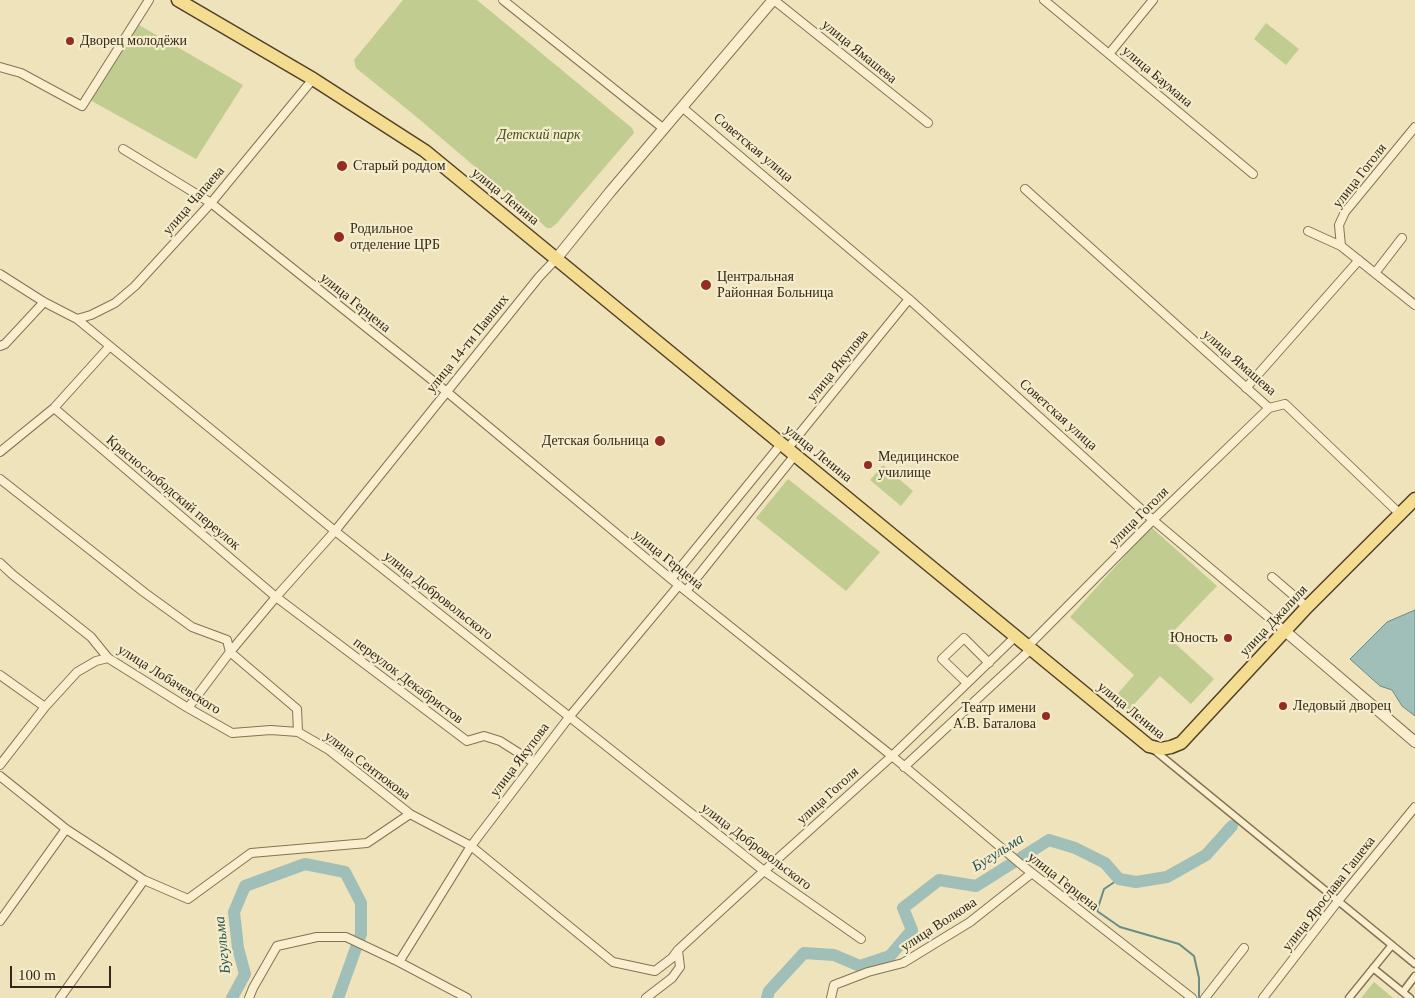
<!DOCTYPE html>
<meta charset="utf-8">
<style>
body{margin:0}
#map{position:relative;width:1415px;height:998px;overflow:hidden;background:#eee3bb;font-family:Georgia,serif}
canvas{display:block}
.scale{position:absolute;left:10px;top:966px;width:101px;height:22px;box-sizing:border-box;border:2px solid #34291a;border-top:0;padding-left:6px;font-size:15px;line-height:18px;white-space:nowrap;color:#34291a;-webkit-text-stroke:4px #f5eccb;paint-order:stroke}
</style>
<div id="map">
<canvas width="1415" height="998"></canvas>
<div class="scale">100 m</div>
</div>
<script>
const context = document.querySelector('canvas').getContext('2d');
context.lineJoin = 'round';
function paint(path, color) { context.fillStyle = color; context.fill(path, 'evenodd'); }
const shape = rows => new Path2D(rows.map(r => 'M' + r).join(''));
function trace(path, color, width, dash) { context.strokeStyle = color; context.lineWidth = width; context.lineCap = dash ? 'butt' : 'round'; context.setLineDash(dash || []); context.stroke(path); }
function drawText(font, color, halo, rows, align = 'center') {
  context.font = font + ' Georgia,serif'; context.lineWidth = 4.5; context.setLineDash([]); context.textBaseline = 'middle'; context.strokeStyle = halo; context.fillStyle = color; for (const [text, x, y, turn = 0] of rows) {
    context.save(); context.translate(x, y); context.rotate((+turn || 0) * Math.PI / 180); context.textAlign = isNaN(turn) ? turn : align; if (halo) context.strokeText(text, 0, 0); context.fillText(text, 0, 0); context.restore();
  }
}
paint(shape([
 [403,0,477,0,632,128,634,133,557,223,551,228,547,228,413,114,356,68,354,60],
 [1266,23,1299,49,1286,65,1254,39],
 [139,25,243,85,196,159,90,100],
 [883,465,913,491,901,506,870,480],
 [788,479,880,552,846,591,756,518],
 [1151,527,1217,586,1168,637,1214,679,1191,704,1160,676,1127,712,1113,699,1134,675,1070,617],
 [1374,982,1393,998,1361,998]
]), '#c0cc90');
const water = shape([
 [1415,610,1415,716,1402,706,1392,690,1380,686,1350,659,1387,622,1415,610]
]);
paint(water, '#a0bfb8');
trace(water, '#688c86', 1);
trace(shape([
 [1119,879,1104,889,1097,911,1120,927,1179,944,1194,956,1199,978,1199,998]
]), '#688c86', 2);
trace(shape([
 [232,998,245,974,238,948,234,912,245,886,305,864,345,872,361,903,361,934,338,998],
 [767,998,769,991,804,953,834,955,860,966,890,956,912,930,903,908,939,880,976,886,1049,840,1075,848,1105,863,1119,879,1136,882,1167,877,1206,855,1232,826]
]), '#a0bfb8', 12);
const pedestrian = shape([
 [1154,750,1415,964],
 [1373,968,1410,998],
 [1403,992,1415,976],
 [1349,998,1392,945]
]);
const minor = shape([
 [503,0,664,129],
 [774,0,928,123],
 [1044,0,1253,174],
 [1109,54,1153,0],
 [0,67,21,73,82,106,149,0],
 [683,108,909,299,1153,520,1285,631],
 [123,149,211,203,447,392,671,579,892,756,1023,866,1192,998],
 [1025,189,1269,408],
 [1308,231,1341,246,1415,305],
 [1341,246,1339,225,1345,212,1415,127],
 [1375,273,1402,238],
 [0,274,44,302,77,319,335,531,764,871,861,939],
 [77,319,91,315,115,303,135,286,211,203,313,79],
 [0,346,5,344,44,302],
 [1246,388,1359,260],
 [54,408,276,597,467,741,484,736,500,741,533,762],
 [1269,408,1285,404,1400,514],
 [788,448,909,299],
 [0,452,54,408,109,347],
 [0,479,145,593,192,627,227,640,230,652,297,709,298,732,329,750,410,814,471,846,613,962,655,971,672,958,678,950,764,871,892,756,1016,636],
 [0,563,13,575,91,637,108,658,188,708,232,733,271,730,298,732],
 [1272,577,1307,607],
 [671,579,782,443],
 [686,591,795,455],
 [1028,646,1153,520,1269,408],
 [0,675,45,707],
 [967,683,942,659,964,638,989,663],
 [188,708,230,652,276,597,335,531,539,277,556,259],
 [0,765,45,707,77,672,96,661,108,658],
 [904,767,1031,649],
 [0,776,66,829,144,880,188,899,251,853,367,843,410,814],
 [0,921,66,829],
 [399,962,471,846,570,716,679,585],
 [60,998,144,880],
 [249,998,253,988,277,946,317,937,346,937,399,962,467,998],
 [646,998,672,978,680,967,678,950],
 [831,998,834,985,868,972,903,963,970,922,1032,873],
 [1205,998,1244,948],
 [1263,998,1338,901,1415,807]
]);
const tertiary = shape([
 [556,259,610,192,773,0],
 [1285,631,1415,742]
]);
const primary = shape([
 [178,0,313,79,425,151,1149,746,1161,749,1171,747,1181,743,1307,607,1415,499]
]);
trace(pedestrian, '#857255', 9);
trace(minor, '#857255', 10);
trace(tertiary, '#857255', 12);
trace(primary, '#52402a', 15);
trace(pedestrian, '#f9efce', 6);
trace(minor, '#f9efce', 8);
trace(tertiary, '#f9efce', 10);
trace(primary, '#f4dc91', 12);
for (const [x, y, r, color] of [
 [70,41,5,"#952c24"],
 [342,166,6,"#952c24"],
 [339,237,6,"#952c24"],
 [706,285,6,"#952c24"],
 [660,441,6,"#952c24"],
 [868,465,5,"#952c24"],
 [1228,638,5,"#952c24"],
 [1283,706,5,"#952c24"],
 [1046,716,5,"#952c24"]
]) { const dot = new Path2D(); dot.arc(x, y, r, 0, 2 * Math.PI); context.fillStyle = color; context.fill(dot); trace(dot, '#f5eccb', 2); }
drawText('14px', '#34291a', '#f5eccb', [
 ["Дворец молодёжи",80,41],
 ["Старый роддом",353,166],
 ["Родильное",350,229],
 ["отделение ЦРБ",350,245],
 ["Центральная",717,277],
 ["Районная Больница",717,293],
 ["Детская больница",649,441,"right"],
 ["Медицинское",878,457],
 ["училище",878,473],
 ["Юность",1218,638,"right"],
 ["Ледовый дворец",1293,706],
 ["Театр имени",1036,708,"right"],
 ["А.В. Баталова",1036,724,"right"]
], 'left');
drawText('14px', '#34291a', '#f5eccb', [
 ["улица Ямашева",859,52,39],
 ["улица Баумана",1157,77,40],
 ["Советская улица",753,148,40],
 ["улица Гоголя",1360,176,-52],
 ["улица Ленина",505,197,39],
 ["улица Чапаева",194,201,-49],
 ["улица Герцена",355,303,39],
 ["улица 14-ти Павших",468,344,-51],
 ["улица Ямашева",1239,363,41],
 ["улица Якупова",838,366,-51],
 ["Советская улица",1058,415,42],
 ["улица Ленина",818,454,39],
 ["Краснослободский переулок",173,493,40],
 ["улица Гоголя",1139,517,-45],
 ["улица Герцена",668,560,39],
 ["улица Добровольского",438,596,38],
 ["улица Джалиля",1274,621,-47],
 ["улица Лобачевского",169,680,32],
 ["переулок Декабристов",408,681,37],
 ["улица Ленина",1131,711,39],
 ["улица Якупова",520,760,-53],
 ["улица Сентюкова",367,766,37],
 ["улица Гоголя",828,796,-42],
 ["улица Добровольского",756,847,37],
 ["улица Герцена",1063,882,38],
 ["улица Ярослава Гашека",1329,894,-52],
 ["улица Волкова",939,925,-33]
]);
drawText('italic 14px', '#415121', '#f5eccb', [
 ["Детский парк",539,135]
]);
drawText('italic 15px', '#295454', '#f5eccb', [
 ["Бугульма",998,853,-32],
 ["Бугульма",223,945,-96]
]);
</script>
